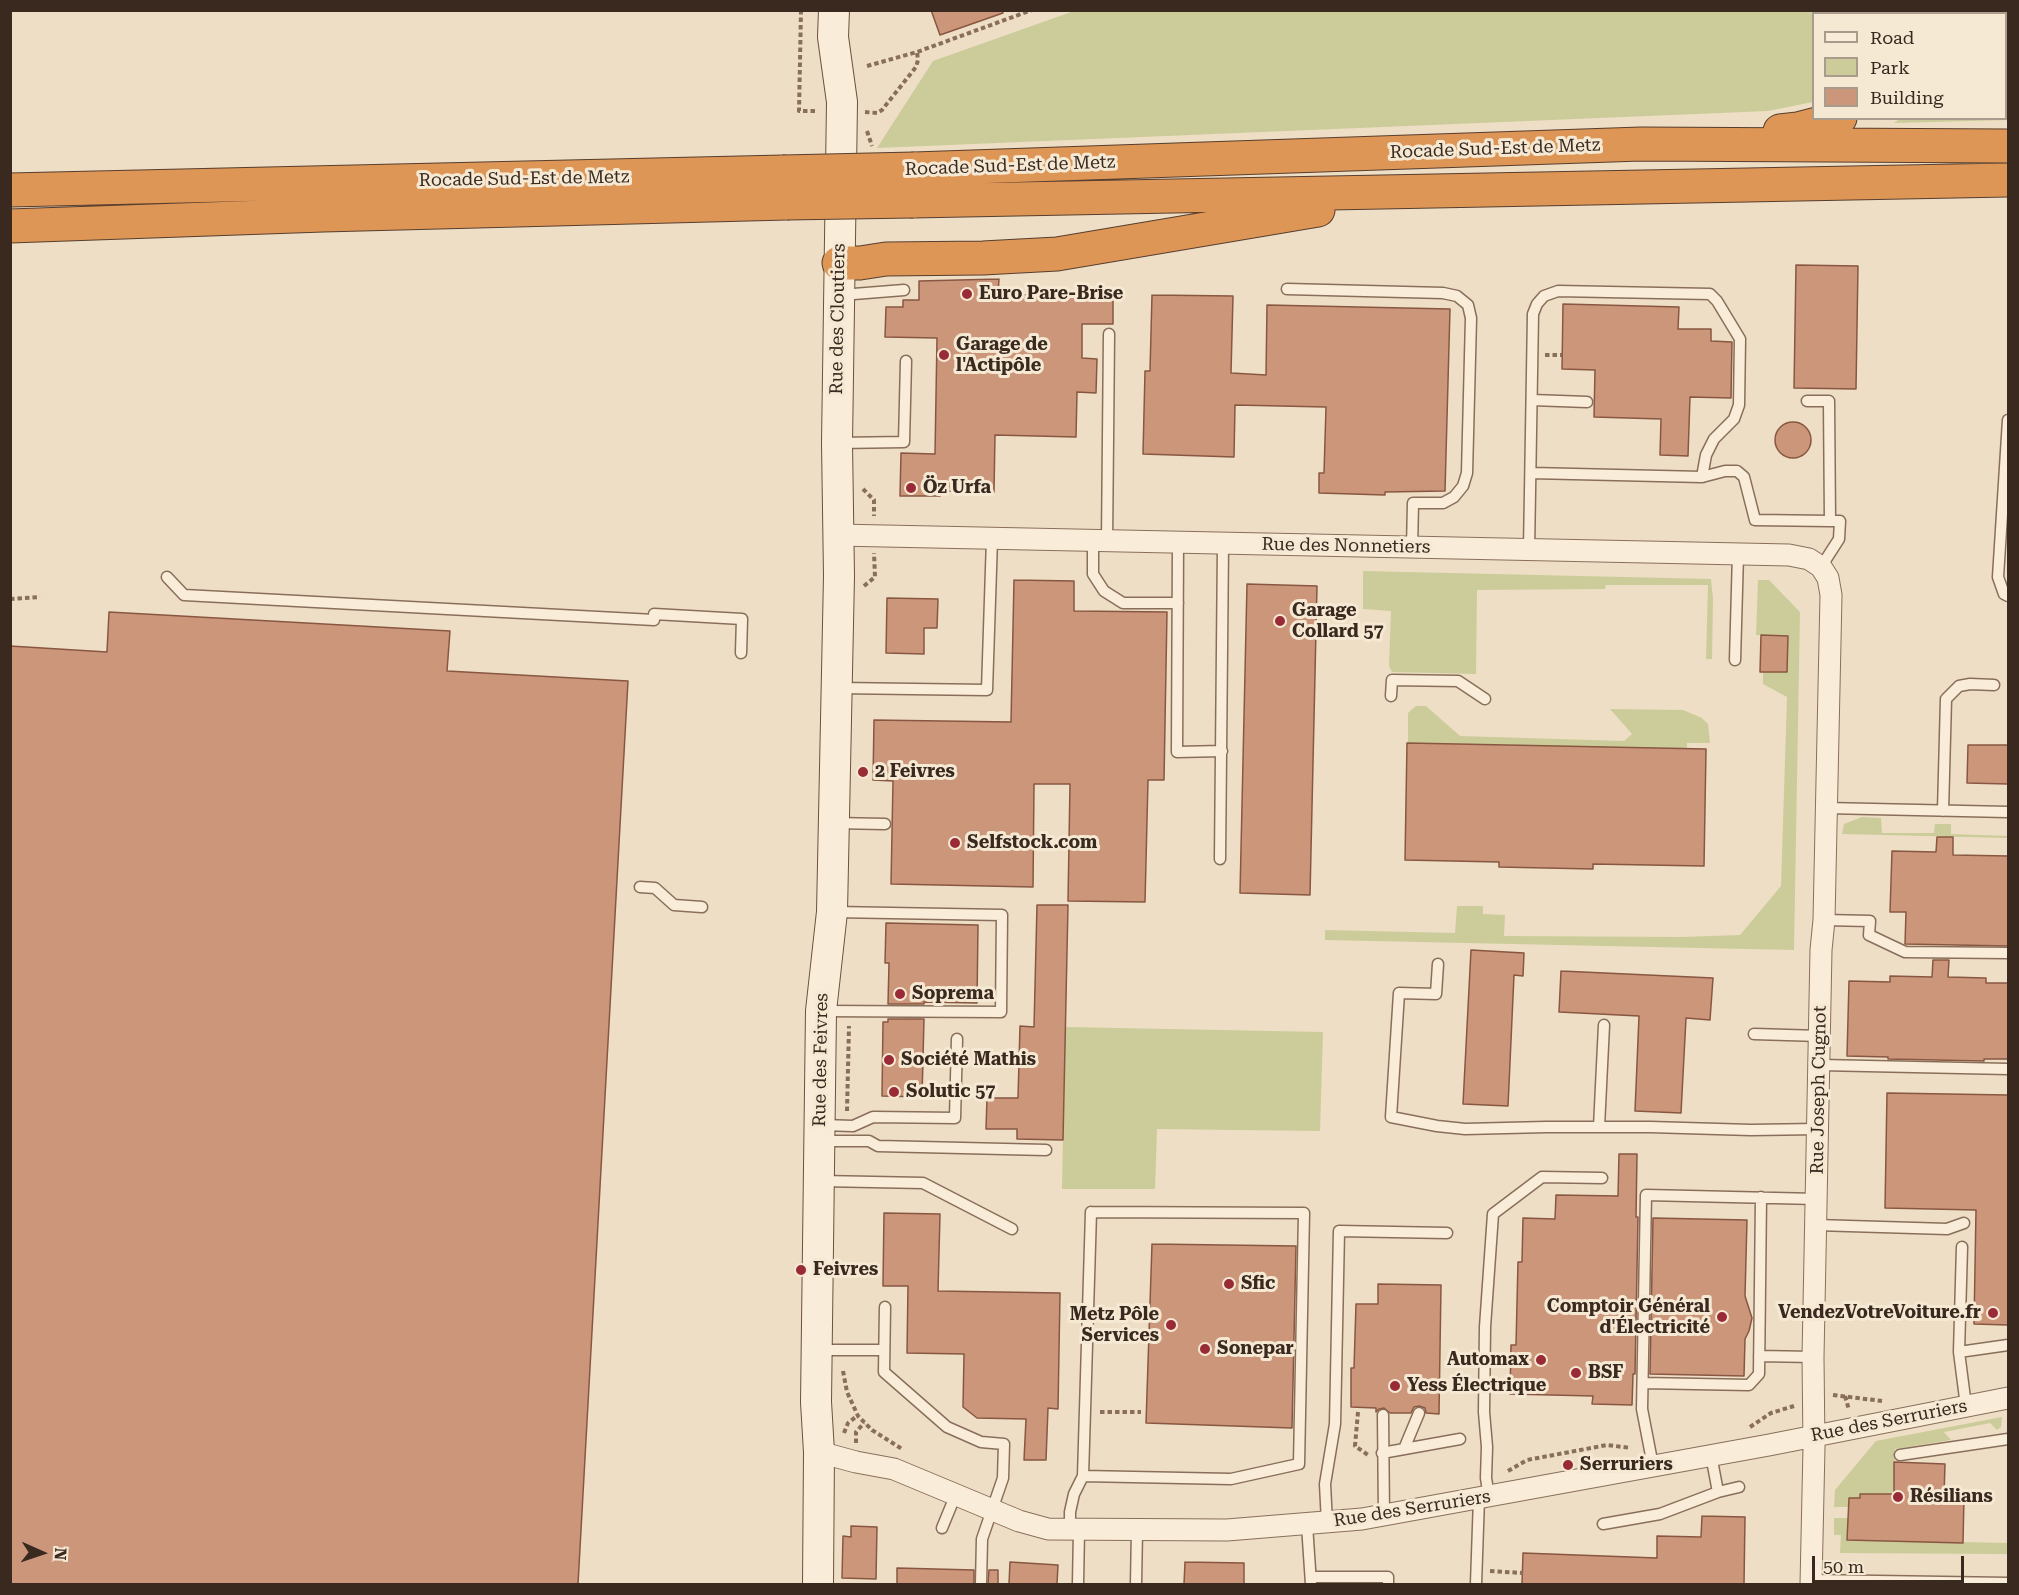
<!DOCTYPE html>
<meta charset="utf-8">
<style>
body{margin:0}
#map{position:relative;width:2019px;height:1595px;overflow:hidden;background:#eedec5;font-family:"Roboto Serif",serif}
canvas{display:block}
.frame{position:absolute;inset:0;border:12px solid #39291f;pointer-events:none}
.legend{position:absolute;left:1812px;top:12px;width:195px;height:108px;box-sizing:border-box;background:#f6e9d4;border:2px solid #aa9c8c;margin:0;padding:8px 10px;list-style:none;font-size:18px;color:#39291f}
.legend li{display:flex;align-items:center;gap:12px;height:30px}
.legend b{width:30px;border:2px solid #aa9c8c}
.north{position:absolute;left:12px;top:1523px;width:60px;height:60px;-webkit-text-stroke:4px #f6e9d4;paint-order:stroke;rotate:93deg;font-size:16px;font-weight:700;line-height:24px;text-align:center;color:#39291f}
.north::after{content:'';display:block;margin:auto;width:21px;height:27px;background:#39291f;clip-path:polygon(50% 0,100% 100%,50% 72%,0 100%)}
.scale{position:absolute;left:1812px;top:1556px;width:152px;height:27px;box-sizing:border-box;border:3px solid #39291f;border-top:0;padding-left:8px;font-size:18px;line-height:21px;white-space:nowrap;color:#39291f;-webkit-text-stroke:4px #f6e9d4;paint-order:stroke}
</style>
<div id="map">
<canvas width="2019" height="1595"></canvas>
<div class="frame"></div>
<ul class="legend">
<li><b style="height:8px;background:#f9ecd8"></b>Road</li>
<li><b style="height:16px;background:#cbcc99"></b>Park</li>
<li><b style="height:16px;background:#cc967b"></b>Building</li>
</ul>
<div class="north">N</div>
<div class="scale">50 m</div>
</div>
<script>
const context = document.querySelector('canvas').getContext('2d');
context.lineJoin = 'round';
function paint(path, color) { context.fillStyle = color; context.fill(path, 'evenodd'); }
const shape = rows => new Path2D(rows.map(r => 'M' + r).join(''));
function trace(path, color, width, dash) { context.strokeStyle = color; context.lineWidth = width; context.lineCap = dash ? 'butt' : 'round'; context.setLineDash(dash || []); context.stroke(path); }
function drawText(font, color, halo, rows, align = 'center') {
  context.font = font + ' "Roboto Serif",serif'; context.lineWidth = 6; context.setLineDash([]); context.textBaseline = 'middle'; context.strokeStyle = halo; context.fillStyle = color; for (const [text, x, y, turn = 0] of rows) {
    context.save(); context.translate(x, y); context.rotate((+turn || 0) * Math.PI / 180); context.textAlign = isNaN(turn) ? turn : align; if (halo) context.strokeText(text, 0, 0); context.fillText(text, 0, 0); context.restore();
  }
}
paint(shape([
 [1074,11,1074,10,1984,11,1981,14,1814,14,1813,102,1768,111,877,148,933,61],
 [2008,41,2008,120,1894,123,1901,118,2006,118,2006,44],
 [1363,571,1711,579,1713,599,1712,659,1706,659,1708,585,1606,585,1605,589,1477,590,1476,674,1392,672,1389,666,1391,611,1363,609],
 [1758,580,1769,580,1800,612,1794,950,1325,940,1325,930,1455,933,1457,906,1483,906,1483,914,1505,915,1504,936,1682,937,1740,935,1781,886,1787,697,1763,684,1763,672,1787,636,1756,635],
 [1416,706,1426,706,1460,736,1624,741,1632,734,1610,709,1683,710,1702,718,1708,724,1710,743,1687,743,1687,749,1408,743,1408,713],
 [1862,817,1881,818,1882,833,1934,833,1935,824,1951,824,1951,834,2008,836,2008,838,1842,834,1844,824],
 [1065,1027,1323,1032,1320,1131,1157,1129,1155,1189,1062,1189],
 [2002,1417,2001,1427,1997,1430,1990,1423,1944,1432,1951,1440,1895,1449,1894,1494,1860,1494,1860,1498,1849,1498,1848,1507,1834,1507,1835,1490,1876,1441],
 [1834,1518,1859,1518,1859,1540,2008,1543,2008,1554,1840,1553,1841,1535,1834,1535]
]), '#cbcc99');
const building = shape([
 [931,10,1002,10,1003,13,940,35,931,10],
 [1796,265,1858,266,1856,389,1794,388,1796,265],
 [999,279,998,294,1113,297,1113,324,1082,324,1082,358,1097,359,1096,393,1077,392,1076,437,995,435,994,492,940,491,940,496,900,496,901,453,935,454,937,338,885,337,886,307,903,307,903,300,919,300,919,281,999,279],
 [1152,295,1233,296,1231,373,1266,375,1267,305,1450,309,1445,491,1385,492,1385,495,1319,493,1319,473,1324,473,1326,407,1235,405,1234,457,1143,454,1145,371,1150,371,1152,295],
 [1563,304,1679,307,1678,329,1711,329,1711,341,1732,342,1731,398,1690,397,1688,456,1660,455,1661,419,1594,417,1595,370,1562,369,1563,304],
 '1775 440a18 18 0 1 1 36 0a18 18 0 1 1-36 0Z',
 [1014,580,1074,581,1074,611,1167,612,1164,780,1148,780,1145,902,1068,901,1070,784,1034,784,1033,887,891,884,893,781,873,780,874,720,1011,722,1014,580],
 [1247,584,1317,586,1310,895,1240,893,1247,584],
 [887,598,938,599,937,628,924,628,924,654,886,653,887,598],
 [109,612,450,631,447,671,628,681,578,1584,10,1584,10,646,107,652,109,612],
 [1761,635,1788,636,1787,672,1760,672,1761,635],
 [1407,743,1706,749,1704,866,1593,864,1593,869,1499,867,1499,862,1405,860,1407,743],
 [1968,745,2008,745,2008,784,1967,783,1968,745],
 [1937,837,1953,837,1953,855,2008,856,2008,946,1905,944,1906,912,1890,912,1892,851,1936,852,1937,837],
 [1037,905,1068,905,1063,1140,1017,1139,1017,1129,986,1129,987,1098,1018,1098,1020,1026,1034,1027,1037,905],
 [886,923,978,925,977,1003,924,1002,924,1004,888,1004,889,963,885,963,886,923],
 [1471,950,1524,953,1523,976,1514,975,1508,1106,1463,1104,1471,950],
 [1933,960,1949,960,1948,977,1986,978,1986,983,2008,983,2008,1059,1984,1059,1984,1061,1888,1059,1888,1057,1847,1056,1849,981,1890,982,1890,976,1932,977,1933,960],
 [1561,971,1713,978,1710,1020,1686,1018,1681,1113,1635,1111,1639,1016,1559,1012,1561,971],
 [888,1019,924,1019,922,1097,882,1096,883,1022,888,1022,888,1019],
 [1887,1093,2008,1095,2008,1325,1974,1324,1976,1210,1885,1208,1887,1093],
 [1619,1154,1637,1154,1636,1217,1638,1217,1635,1374,1633,1374,1632,1405,1592,1404,1593,1396,1510,1394,1511,1345,1516,1345,1518,1262,1522,1262,1523,1218,1555,1219,1556,1195,1618,1196,1619,1154],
 [884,1213,940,1214,938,1291,1060,1293,1058,1409,1048,1408,1046,1460,1024,1460,1026,1419,977,1418,963,1407,964,1354,907,1353,908,1286,883,1286,884,1213],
 [1653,1218,1747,1220,1745,1296,1752,1318,1749,1331,1745,1339,1744,1376,1650,1374,1653,1218],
 [1152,1244,1296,1246,1292,1428,1146,1423,1152,1244],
 [1378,1284,1441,1285,1439,1414,1426,1413,1425,1408,1419,1406,1414,1407,1411,1413,1390,1413,1384,1408,1379,1409,1376,1412,1376,1408,1351,1407,1351,1368,1354,1368,1356,1304,1378,1304,1378,1284],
 [1894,1462,1945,1464,1944,1495,1964,1496,1963,1543,1847,1540,1849,1498,1860,1498,1860,1494,1894,1494,1894,1462],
 [1702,1516,1745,1517,1744,1584,1522,1584,1523,1553,1657,1558,1657,1536,1701,1537,1702,1516],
 [851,1526,877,1527,876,1579,842,1578,843,1536,851,1537,851,1526],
 [1010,1562,1058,1565,1057,1584,1009,1584,1010,1562],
 [1185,1562,1244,1563,1244,1584,1184,1584,1185,1562],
 [897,1568,974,1570,974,1584,897,1584,897,1568],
 [989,1570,998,1570,998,1584,988,1584,989,1570]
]);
paint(building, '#cc967b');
trace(building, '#885741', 1.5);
const lane = shape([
 [1287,289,1443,293,1457,296,1468,305,1471,318,1467,473,1463,486,1454,497,1443,503,1413,503,1412,548],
 [841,295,904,290],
 [1532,400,1587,402],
 [2008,420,1998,577,2004,594,2008,596],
 [838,443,904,442,906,361],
 [1702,477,1725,471,1737,471,1744,477,1755,520,1830,521,1829,401,1807,401],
 [1093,541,1093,574,1104,591,1123,603,1178,603],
 [1107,542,1109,334],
 [1178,543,1177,752,1222,751],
 [1529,550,1533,314,1537,304,1544,296,1558,291,1710,294,1717,301,1740,339,1739,405,1734,419,1714,439,1706,455,1702,477,1531,473],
 [1821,567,1839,539,1840,521,1830,521],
 [167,577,184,595,654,620],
 [654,614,742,619,741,653],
 [1735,660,1738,554],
 [838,688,987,690,992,539],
 [1391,696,1392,680,1458,681,1485,699],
 [1826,808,2008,812],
 [1943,811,1946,699,1959,686,1970,684,1994,685],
 [834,823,885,824],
 [1220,859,1223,544],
 [640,887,655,888,674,905,702,907],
 [1824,920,1870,921,1869,935,1905,952,2008,953],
 [1438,964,1436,994,1399,993,1391,1117,1437,1126,1465,1129,1546,1127,1650,1127,1751,1130,1818,1129],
 [822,1011,1001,1012,1002,915,835,912],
 [1754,1034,1820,1036],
 [1820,1065,2008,1069],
 [822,1125,853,1126,873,1117,955,1118,957,1039],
 [1599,1127,1604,1025],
 [823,1141,869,1141,878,1146,1046,1150],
 [822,1181,923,1183,1012,1229],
 [1091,1212,1304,1213,1299,1464,1231,1479,1083,1476,1091,1212],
 [1816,1225,1947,1229,1964,1223],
 [1962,1247,1959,1352,1966,1406],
 [885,1307,884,1372,947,1427,981,1442,1004,1444,1003,1478,982,1539,981,1584],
 [819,1350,884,1350],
 [1959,1352,2008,1345],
 [1759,1356,1813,1357],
 [1643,1383,1749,1385,1759,1374,1761,1197],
 [1383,1415,1384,1516],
 [1404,1449,1419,1413],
 [1382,1453,1460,1439],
 [1711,1455,1718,1492],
 [1900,1455,2008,1439],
 [1653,1466,1642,1409,1646,1195,1817,1199],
 [1489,1497,1486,1478,1487,1447,1484,1412,1485,1327,1493,1214,1542,1177,1602,1178],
 [1327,1523,1325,1484,1335,1424,1339,1231,1447,1233],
 [1603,1524,1660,1514,1718,1492,1739,1487],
 [1307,1525,1311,1584],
 [942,1528,956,1494],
 [1070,1530,1070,1512,1074,1494,1083,1476],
 [1311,1577,1388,1577,1388,1584],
 [1811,1580,2008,1583],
 [1078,1584,1079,1530],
 [1136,1584,1137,1530],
 [1476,1584,1479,1498]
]);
const street = shape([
 [837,535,1789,555,1809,559,1821,567,1828,578,1831,595,1824,920,1821,950,1813,1357,1814,1447,1811,1584],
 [819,1452,856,1462,894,1469,1019,1521,1048,1529,1227,1530,1362,1519,1769,1445,2008,1398]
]);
const secondary = shape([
 [818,1584,819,1452,816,1402,821,1011,832,912,839,576,837,443,842,102,833,37,834,10]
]);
const highway = shape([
 [2006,18,2008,15],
 [1780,131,1798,129,1840,118],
 [914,169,1641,144,2008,146],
 [10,190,783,172],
 [913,201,2008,180],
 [10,226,323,215,787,203],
 [839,263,860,263,886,259,983,258,1057,254,1318,210]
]);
trace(lane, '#896f5b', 13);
trace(street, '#896f5b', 23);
trace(secondary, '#6b513e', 32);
trace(highway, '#573e2f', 35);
trace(shape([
 [801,10,799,111,818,111],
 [867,66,917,52,1032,10],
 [865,112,877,113,882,110,916,67,918,60,917,52],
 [867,131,872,146],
 [1545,355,1562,355],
 [863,489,874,500,874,516],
 [864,586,875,577,874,553],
 [10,599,40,597],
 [847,1111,849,1026],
 [843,1371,847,1392,858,1416,872,1430,902,1449],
 [1833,1395,1882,1401],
 [1845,1396,1849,1410],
 [1100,1412,1141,1412],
 [1358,1412,1355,1446,1368,1455],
 [1750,1427,1771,1413,1794,1406],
 [844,1433,848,1423,857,1416],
 [856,1443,856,1432,864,1423],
 [1508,1471,1527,1460,1607,1445,1631,1448],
 [1490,1571,1523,1573]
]), '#896f5b', 4, [4.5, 3]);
trace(lane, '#f9ecd8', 10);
trace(street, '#f9ecd8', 21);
trace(secondary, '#f9ecd8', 30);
trace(highway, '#dd9656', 33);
const highwayBridge = shape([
 [783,172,914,169],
 [787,203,913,201]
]);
trace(highwayBridge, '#573e2f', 35, []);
trace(highwayBridge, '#dd9656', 33);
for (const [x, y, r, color] of [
 [967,294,6,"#982b35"],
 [944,355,6,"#982b35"],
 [911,488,6,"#982b35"],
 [1280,621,6,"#982b35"],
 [863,772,6,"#982b35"],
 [955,843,6,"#982b35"],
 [900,994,6,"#982b35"],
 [889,1060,6,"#982b35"],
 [894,1092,6,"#982b35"],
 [801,1270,6,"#982b35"],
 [1229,1284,6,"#982b35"],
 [1993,1313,6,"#982b35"],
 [1722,1317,6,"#982b35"],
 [1171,1325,6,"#982b35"],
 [1205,1349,6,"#982b35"],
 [1541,1360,6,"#982b35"],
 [1576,1373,6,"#982b35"],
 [1395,1386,6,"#982b35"],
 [1568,1465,6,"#982b35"],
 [1898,1497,6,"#982b35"]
]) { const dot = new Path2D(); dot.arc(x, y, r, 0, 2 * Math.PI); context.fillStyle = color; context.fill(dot); trace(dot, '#f6e9d4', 2); }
drawText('18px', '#39291f', '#f6e9d4', [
 ["Rocade Sud-Est de Metz",1495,149,-2],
 ["Rocade Sud-Est de Metz",1010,166,-2],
 ["Rocade Sud-Est de Metz",524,179,-1],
 ["Rue des Cloutiers",838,319,-89],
 ["Rue des Nonnetiers",1346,546,1],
 ["Rue des Feivres",821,1060,-89],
 ["Rue Joseph Cugnot",1819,1090,-89],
 ["Rue des Serruriers",1889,1421,-11],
 ["Rue des Serruriers",1412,1509,-9]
]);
drawText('bold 18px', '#39291f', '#f6e9d4', [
 ["Euro Pare-Brise",979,294],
 ["Garage de",956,345],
 ["l'Actipôle",956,366],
 ["Öz Urfa",923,488],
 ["Garage",1292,611],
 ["Collard 57",1292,632],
 ["2 Feivres",875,772],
 ["Selfstock.com",967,843],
 ["Soprema",912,994],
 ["Société Mathis",901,1060],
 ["Solutic 57",906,1092],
 ["Feivres",813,1270],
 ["Sfic",1241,1284],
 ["Comptoir Général",1710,1307,"right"],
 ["d'Électricité",1710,1328,"right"],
 ["VendezVotreVoiture.fr",1981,1313,"right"],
 ["Metz Pôle",1159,1315,"right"],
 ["Services",1159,1336,"right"],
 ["Sonepar",1217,1349],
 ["Automax",1529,1360,"right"],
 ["BSF",1588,1373],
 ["Yess Électrique",1407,1386],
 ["Serruriers",1580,1465],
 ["Résilians",1910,1497]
], 'left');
</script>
